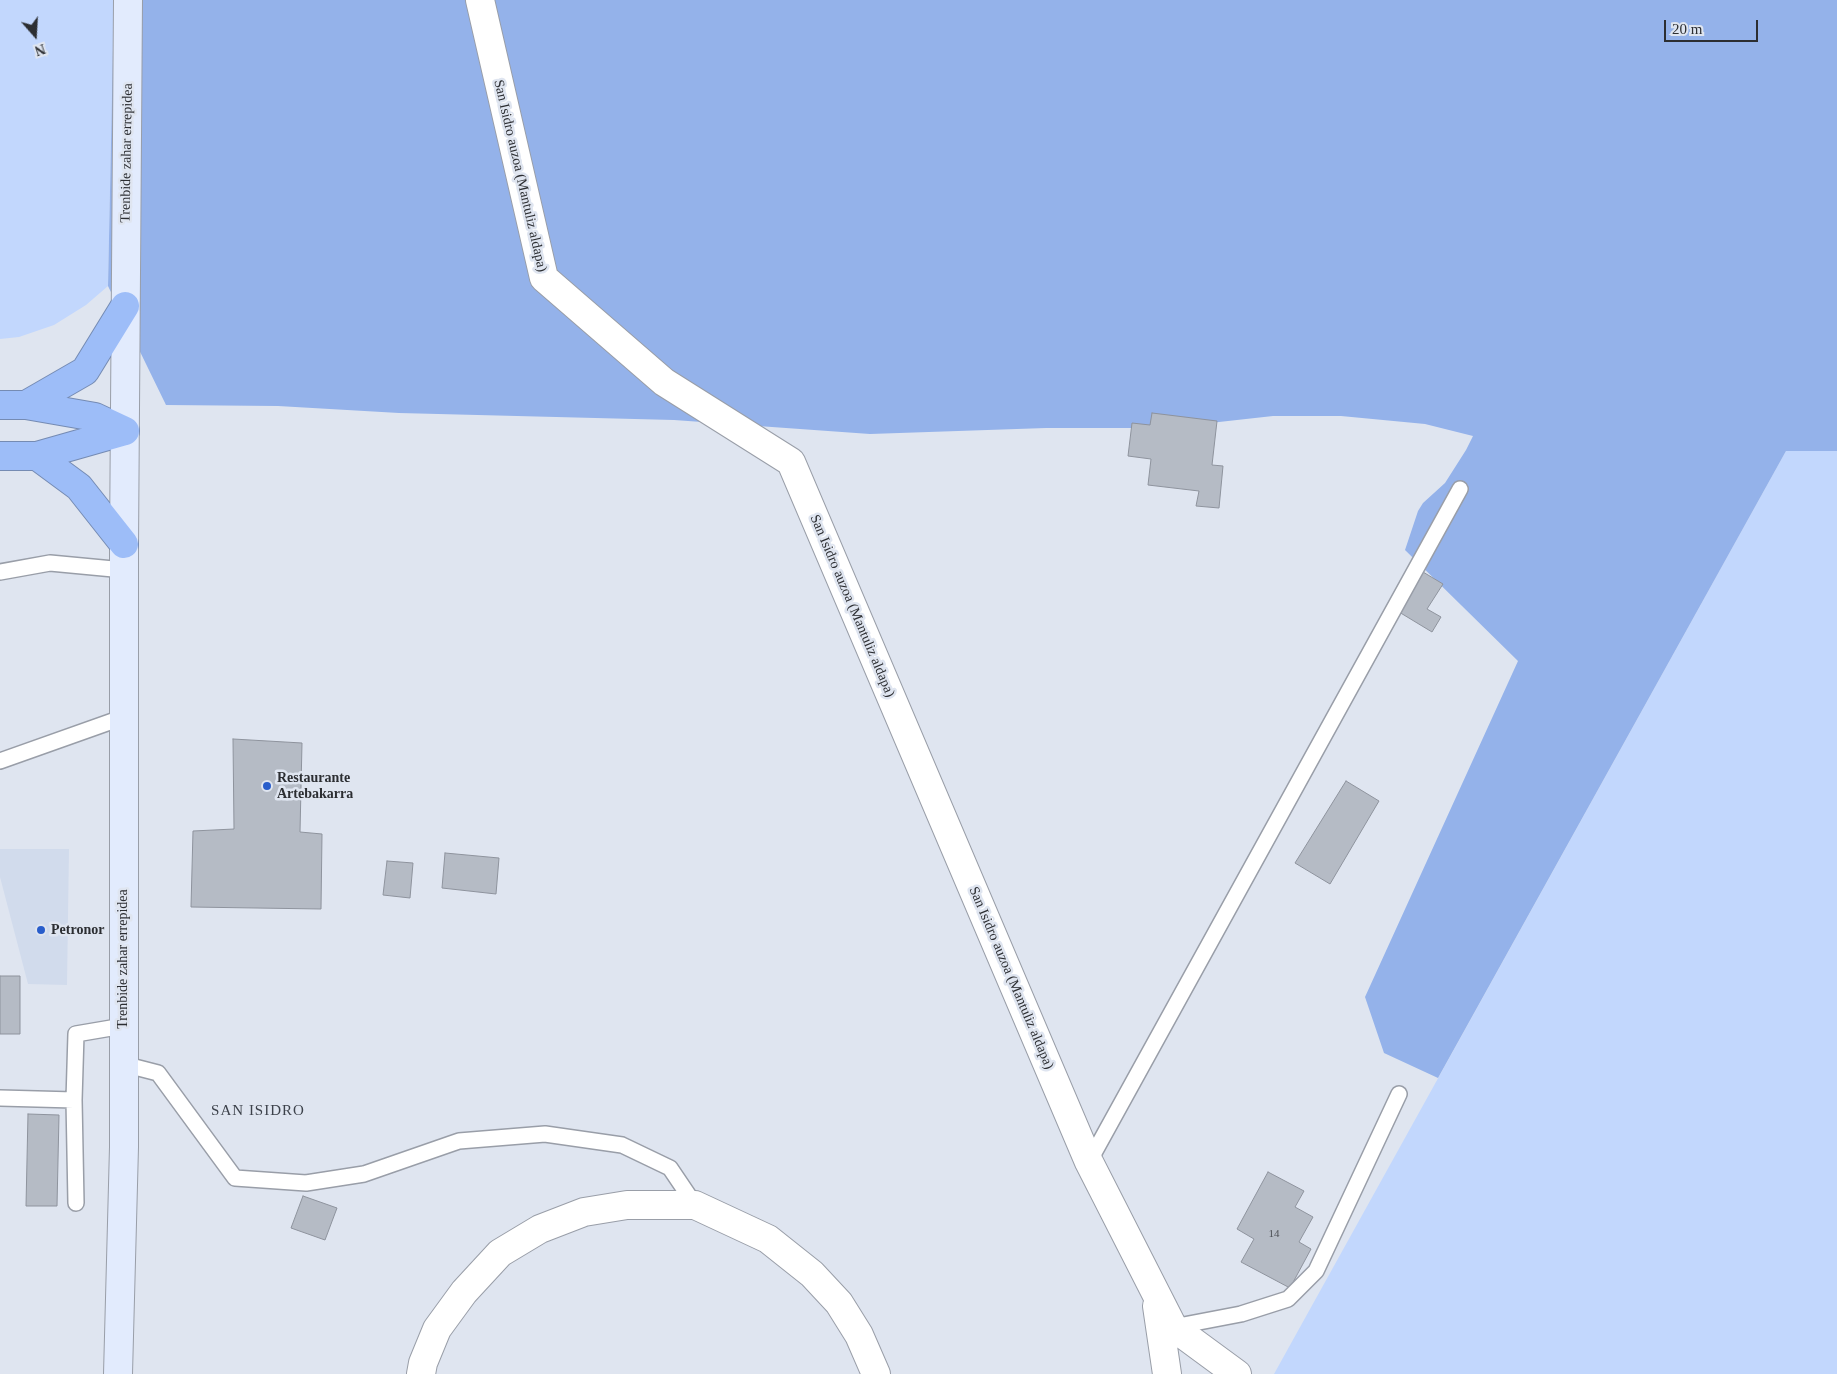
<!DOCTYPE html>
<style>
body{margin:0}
#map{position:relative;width:1837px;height:1374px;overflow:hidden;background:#dfe5f0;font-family:Georgia,serif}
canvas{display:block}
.north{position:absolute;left:10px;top:10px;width:50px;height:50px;-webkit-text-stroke:4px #dfe5f0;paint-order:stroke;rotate:161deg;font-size:14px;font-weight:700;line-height:20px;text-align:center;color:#2c2e32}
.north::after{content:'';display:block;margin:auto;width:18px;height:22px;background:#2c2e32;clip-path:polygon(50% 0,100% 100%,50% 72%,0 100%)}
.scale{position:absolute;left:1664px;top:20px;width:94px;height:22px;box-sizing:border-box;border:2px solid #2c2e32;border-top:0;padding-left:6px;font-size:15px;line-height:18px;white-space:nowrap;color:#2c2e32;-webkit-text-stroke:4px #dfe5f0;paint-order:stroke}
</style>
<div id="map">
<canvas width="1837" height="1374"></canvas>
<div class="north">N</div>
<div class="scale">20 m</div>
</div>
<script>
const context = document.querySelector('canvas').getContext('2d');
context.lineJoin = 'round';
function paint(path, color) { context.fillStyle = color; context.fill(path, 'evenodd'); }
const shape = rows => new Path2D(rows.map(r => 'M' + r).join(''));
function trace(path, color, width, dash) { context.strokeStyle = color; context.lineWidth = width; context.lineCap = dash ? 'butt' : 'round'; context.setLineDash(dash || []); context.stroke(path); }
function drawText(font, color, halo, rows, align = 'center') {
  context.font = font + ' Georgia,serif'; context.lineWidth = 5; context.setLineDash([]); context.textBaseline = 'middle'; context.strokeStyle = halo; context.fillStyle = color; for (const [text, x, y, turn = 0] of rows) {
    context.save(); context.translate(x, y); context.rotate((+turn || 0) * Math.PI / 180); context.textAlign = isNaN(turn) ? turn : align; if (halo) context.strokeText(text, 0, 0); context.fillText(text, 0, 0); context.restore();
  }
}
paint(shape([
 [0,849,69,849,67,985,28,984,0,877]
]), '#d1dbec');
paint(shape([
 [0,0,114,0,108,286,86,305,54,325,19,337,0,339],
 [1786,451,1837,451,1837,1374,1274,1374]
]), '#c2d7fd');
paint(shape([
 [114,0,1837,0,1837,451,1786,451,1438,1078,1384,1053,1365,997,1518,661,1405,550,1418,511,1423,503,1445,483,1466,450,1473,436,1425,424,1341,416,1273,416,1165,428,1046,428,870,434,674,420,399,413,278,406,166,405,108,286]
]), '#94b2ea');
const building = shape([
 [1152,413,1217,421,1212,465,1223,466,1219,508,1196,506,1199,491,1148,485,1151,459,1128,456,1132,423,1150,425,1152,413],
 [1423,572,1443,584,1427,609,1441,617,1432,632,1399,612,1423,572],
 [233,739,302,743,300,832,322,834,321,909,191,907,193,831,234,829,233,739],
 [1346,781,1379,801,1330,884,1295,863,1346,781],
 [445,853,499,858,496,894,442,888,445,853],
 [387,861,413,863,410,898,383,895,387,861],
 [0,976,20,976,20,1034,0,1034,0,976],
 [28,1114,59,1115,57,1206,26,1206,28,1114],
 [1268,1172,1304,1191,1295,1207,1313,1217,1299,1242,1311,1249,1290,1288,1241,1262,1254,1239,1237,1229,1268,1172],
 [303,1196,337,1208,325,1240,291,1228,303,1196]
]);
paint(building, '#b5bbc5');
trace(building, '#8e939d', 1);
const lane = shape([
 [0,572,50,563,124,570],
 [0,761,124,717],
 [123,1064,158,1073,235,1178,306,1183,364,1174,459,1141,545,1134,622,1145,670,1168,695,1205],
 [0,1098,74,1100,76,1034,123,1026],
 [74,1100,76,1203],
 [1089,1162,1460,489],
 [1173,1327,1241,1314,1288,1299,1316,1271,1399,1094]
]);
const street = shape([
 [480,0,544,278,664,382,791,462,1089,1162,1173,1327,1237,1374],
 [1157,1306,1167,1374],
 [421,1374,423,1363,437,1329,464,1292,500,1253,540,1229,584,1212,627,1205,695,1205,768,1239,812,1274,839,1303,859,1335,876,1374]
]);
const secondary = shape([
 [118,1374,124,1147,124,544,128,0]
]);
const highway = shape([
 [0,405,26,405,95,417,125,431],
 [26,405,85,371,125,306],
 [0,456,37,456,125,431],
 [37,456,79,487,124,544]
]);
trace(lane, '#999ea8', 18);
trace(street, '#999ea8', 30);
trace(secondary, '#999ea8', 30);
trace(highway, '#758bb3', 30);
trace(lane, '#fff', 15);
trace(street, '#fff', 28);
trace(secondary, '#e2ebfd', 28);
trace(highway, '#9dbdf8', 28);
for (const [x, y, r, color] of [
 [267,786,5,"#285dcb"],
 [41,930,5,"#285dcb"]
]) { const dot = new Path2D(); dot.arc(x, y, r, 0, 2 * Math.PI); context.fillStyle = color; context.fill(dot); trace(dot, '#dfe5f0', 2); }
drawText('11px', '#4e5157', null, [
 ["14",1274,1234]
]);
drawText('14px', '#2c2e32', '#dfe5f0', [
 ["Trenbide zahar errepidea",127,153,-89],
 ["San Isidro auzoa (Mantuliz aldapa)",520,176,77],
 ["San Isidro auzoa (Mantuliz aldapa)",852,606,67],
 ["Trenbide zahar errepidea",123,959,-90],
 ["San Isidro auzoa (Mantuliz aldapa)",1011,978,67]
]);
drawText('bold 14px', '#2c2e32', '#dfe5f0', [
 ["Restaurante",277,778],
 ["Artebakarra",277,794],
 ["Petronor",51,930]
], 'left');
context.letterSpacing = '1px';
drawText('15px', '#3d424b', '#dfe5f0', [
 ["SAN ISIDRO",258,1111]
]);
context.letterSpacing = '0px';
</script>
